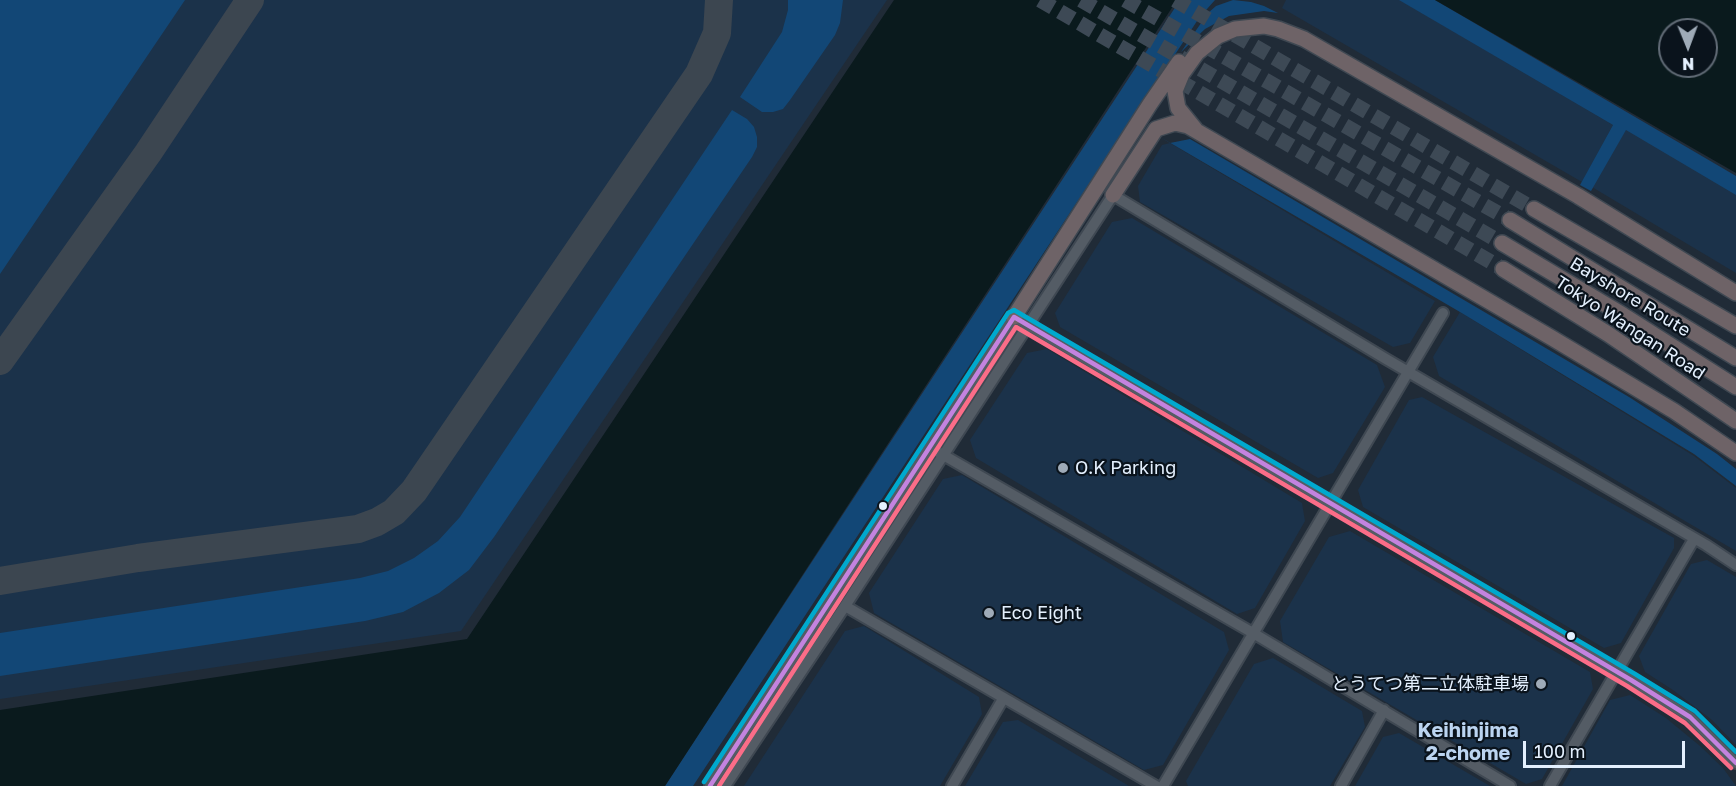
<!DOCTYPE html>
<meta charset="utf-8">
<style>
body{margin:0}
#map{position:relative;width:1736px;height:786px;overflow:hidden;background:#202b37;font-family:"Golos Text",sans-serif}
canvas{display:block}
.north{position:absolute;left:1658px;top:18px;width:60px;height:60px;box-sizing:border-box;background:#0a131c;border:2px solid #616b76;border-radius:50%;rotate:179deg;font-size:16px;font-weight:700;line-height:24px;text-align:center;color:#e4f0fe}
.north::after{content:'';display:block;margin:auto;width:21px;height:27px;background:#9fabb8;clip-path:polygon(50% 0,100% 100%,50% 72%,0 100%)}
.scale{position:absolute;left:1523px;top:741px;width:162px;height:27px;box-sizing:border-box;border:3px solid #e4f0fe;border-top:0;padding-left:8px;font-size:18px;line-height:21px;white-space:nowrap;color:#e4f0fe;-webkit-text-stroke:4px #0a131c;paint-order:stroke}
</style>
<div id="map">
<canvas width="1736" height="786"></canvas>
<div class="north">N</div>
<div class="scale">100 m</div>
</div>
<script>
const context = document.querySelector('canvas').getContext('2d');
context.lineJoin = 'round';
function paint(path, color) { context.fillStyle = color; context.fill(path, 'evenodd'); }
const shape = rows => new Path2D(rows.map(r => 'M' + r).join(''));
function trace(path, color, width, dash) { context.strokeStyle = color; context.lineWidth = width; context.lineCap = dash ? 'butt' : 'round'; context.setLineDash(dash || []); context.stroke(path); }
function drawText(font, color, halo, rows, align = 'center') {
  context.font = font + ' "Golos Text","Noto Sans JP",sans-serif'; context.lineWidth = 4.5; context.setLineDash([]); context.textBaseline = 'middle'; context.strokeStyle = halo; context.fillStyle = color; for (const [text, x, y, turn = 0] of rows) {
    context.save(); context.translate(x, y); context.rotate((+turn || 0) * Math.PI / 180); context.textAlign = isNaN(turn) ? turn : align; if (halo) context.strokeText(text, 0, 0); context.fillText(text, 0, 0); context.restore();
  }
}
paint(shape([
 [0,0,887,0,461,631,0,699],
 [1286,0,1400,0,1613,125,1582,182,1282,8],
 [1626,129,1736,193,1736,273,1592,187],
 [1170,143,1435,301,1410,343,1393,347,1140,202,1138,186,1162,145],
 [1132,218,1377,365,1385,387,1333,473,1318,478,1060,327,1055,313,1112,222],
 [1460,312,1694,456,1736,488,1736,551,1439,376,1433,357],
 [1047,349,1302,503,1305,521,1255,608,1237,614,976,458,970,440,1027,353],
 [1422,397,1674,538,1674,548,1621,643,1604,648,1363,507,1358,490,1409,400],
 [962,475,1224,632,1229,650,1163,765,1144,770,874,613,869,593,943,479],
 [1350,531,1590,672,1593,689,1542,779,1526,784,1283,642,1280,621,1329,537],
 [1707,560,1736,577,1736,745,1712,720,1673,690,1645,672,1639,656,1691,564],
 [864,626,979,697,982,714,940,786,744,786,845,631],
 [1273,658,1362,711,1365,727,1330,786,1188,786,1186,781,1254,664],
 [1630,695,1666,718,1700,746,1723,768,1736,786,1562,786,1610,700],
 [1018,720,1129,786,965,786,1003,722],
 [1399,733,1490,786,1355,786,1383,737]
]), '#1b324a');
paint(shape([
 [0,0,185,0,0,274],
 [788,0,843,0,840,23,835,35,790,100,783,109,773,112,762,112,740,97,782,32,788,10],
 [1180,0,1215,0,1199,18,1132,120,1170,143,1190,139,1629,397,1717,454,1736,469,1736,486,1694,454,1460,312,1131,120,693,786,665,786],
 [1233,0,1251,2,1264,6,1278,13,1264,11,1229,16,1205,29,1181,52,1208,13,1216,6],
 [1399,0,1435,0,1736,176,1736,195,1626,130,1591,191,1580,185,1613,125],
 [732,110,747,119,754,127,757,137,757,147,752,157,494,537,469,570,439,593,403,612,365,621,0,676,0,633,360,578,388,571,414,558,438,541,460,517]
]), '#124776');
paint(shape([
 [894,0,1177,0,665,786,0,786,0,710,467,639],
 [1435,0,1736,0,1736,173],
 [1670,30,1706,30,1706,66,1670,66]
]), '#0a1a1d');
trace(shape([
 [0,361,148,153,250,0],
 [0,581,138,558,358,529,377,522,394,512,414,491,699,74,717,33,719,0]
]), '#3c4650', 28);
trace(shape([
 [1040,0,1503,269],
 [1081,0,1502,243],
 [1125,0,1510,220],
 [1175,0,1534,209]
]), '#3d4955', 15, [15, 8]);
const minor = shape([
 [938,452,1253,633,1510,786],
 [845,606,1156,786],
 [710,786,1014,317,1631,680,1690,717,1736,763],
 [725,786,845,606,1113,195,1386,359,1706,545,1736,565],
 [952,786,1003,699],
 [1163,786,1443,313],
 [1341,786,1384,710],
 [1550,786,1694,539]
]);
const highway = shape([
 [1195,129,1178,108,1175,91,1182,74,1197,53,1218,36,1235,29,1264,26,1278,29,1304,39,1578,196,1736,293],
 [1113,195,1156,129,1175,123,1188,126,1552,338,1674,411,1736,453],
 [1534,209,1736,326],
 [1510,220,1736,358],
 [1502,243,1623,315,1736,387],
 [1503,269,1608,334,1736,421],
 [1014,317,1150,104,1179,62]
]);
trace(minor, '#3f4852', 14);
trace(highway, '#3f4852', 18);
trace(minor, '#545c65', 10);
trace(highway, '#6e6367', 15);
trace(shape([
 [710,786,1014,317,1631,680,1690,717,1736,763]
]), '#c483df', 4.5);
trace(shape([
 [719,786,1016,327,1627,686,1685,723,1731,768]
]), '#fb6d88', 4.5);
trace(shape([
 [704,782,1008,313,1014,310,1635,674,1695,711,1736,752]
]), '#00a9ce', 4.5);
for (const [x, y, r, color] of [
 [1063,468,6,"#9fabb8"],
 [883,506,5,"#e4f0fe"],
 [989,613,6,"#9fabb8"],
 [1571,636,5,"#e4f0fe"],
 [1541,684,6,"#9fabb8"]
]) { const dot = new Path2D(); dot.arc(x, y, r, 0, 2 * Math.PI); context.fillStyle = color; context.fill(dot); trace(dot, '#0a131c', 2); }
drawText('18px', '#e4f0fe', '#0a131c', [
 ["Bayshore Route",1630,297,31],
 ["Tokyo Wangan Road",1630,328,33]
]);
drawText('18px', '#e4f0fe', '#0a131c', [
 ["O.K Parking",1075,468],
 ["Eco Eight",1001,613],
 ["とうてつ第二立体駐車場",1529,684,"right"]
], 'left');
drawText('bold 20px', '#bbd4f0', '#0a131c', [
 ["Keihinjima",1468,731],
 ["2-chome",1468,754]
]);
</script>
